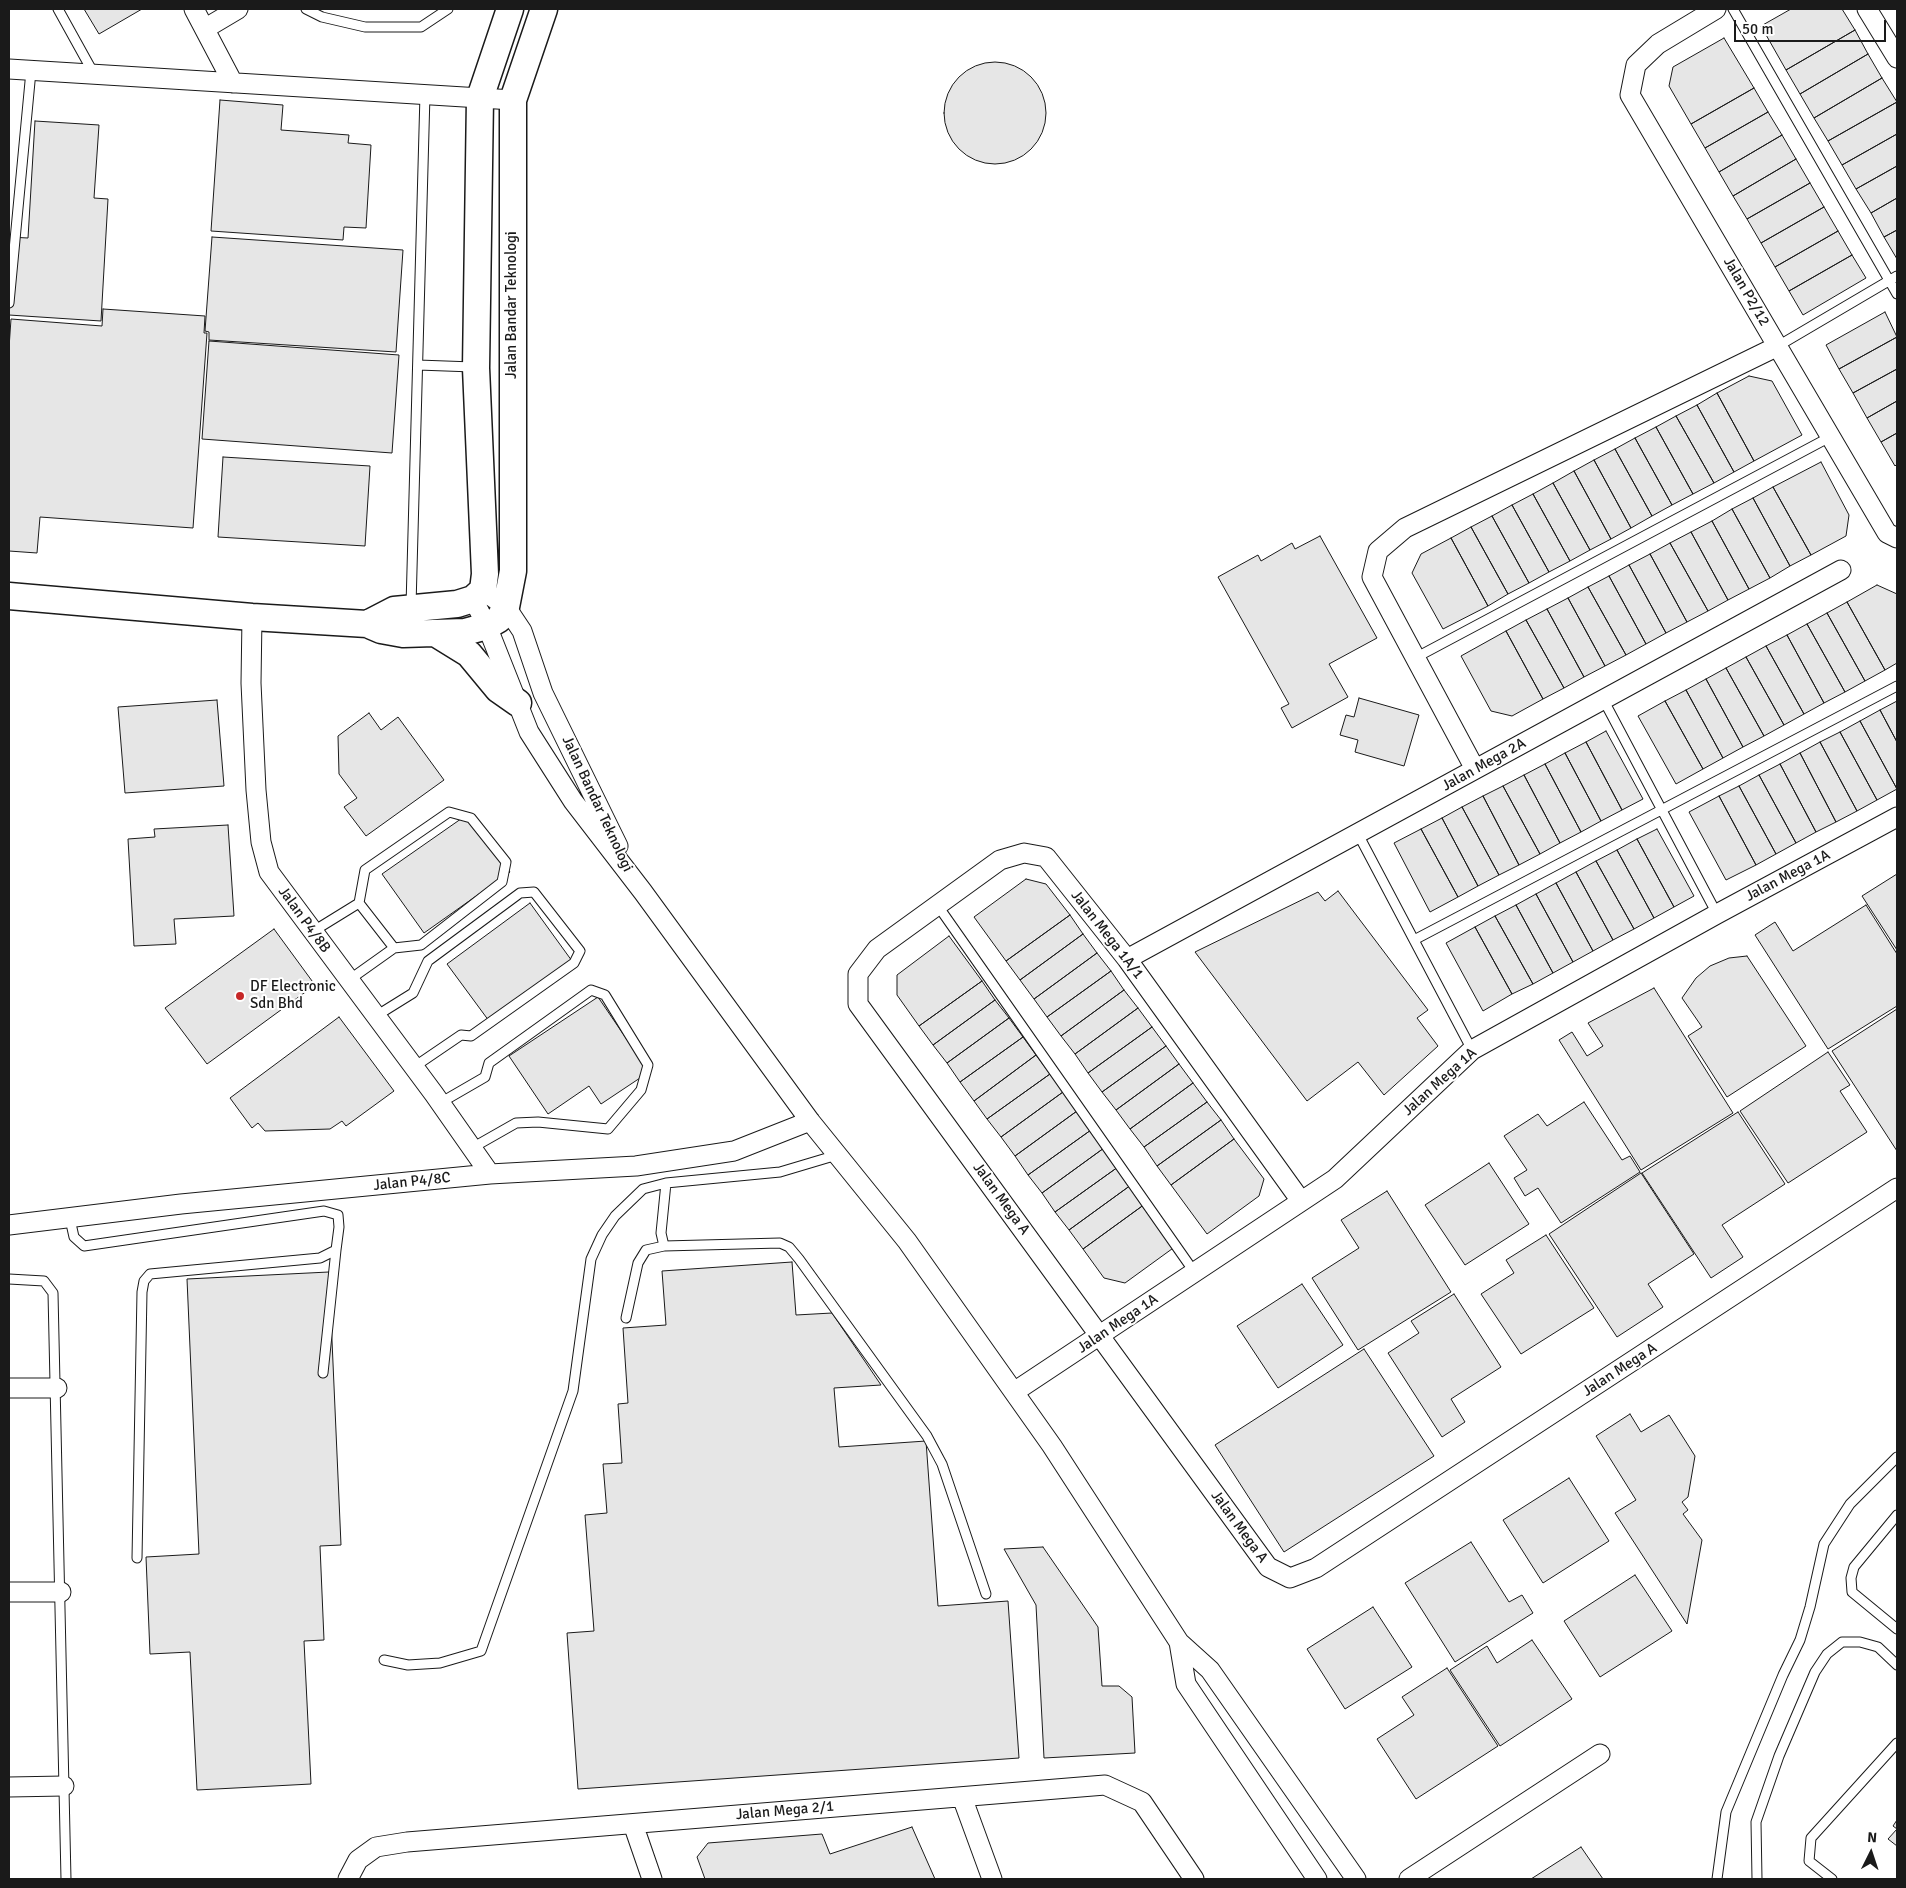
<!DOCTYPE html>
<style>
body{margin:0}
#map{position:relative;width:1906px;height:1888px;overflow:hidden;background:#fff;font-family:Signika,sans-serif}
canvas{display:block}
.frame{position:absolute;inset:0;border:10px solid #1a1a1a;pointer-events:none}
.north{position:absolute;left:1846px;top:1828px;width:50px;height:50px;-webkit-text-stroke:4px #fff;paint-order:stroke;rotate:4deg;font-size:14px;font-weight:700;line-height:20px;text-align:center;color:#1a1a1a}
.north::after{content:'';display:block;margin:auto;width:18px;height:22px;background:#1a1a1a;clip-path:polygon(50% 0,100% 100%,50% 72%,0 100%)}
.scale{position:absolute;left:1734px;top:20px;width:152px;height:22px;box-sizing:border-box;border:2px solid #1a1a1a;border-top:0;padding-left:6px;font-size:15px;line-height:18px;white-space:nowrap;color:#1a1a1a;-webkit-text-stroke:4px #fff;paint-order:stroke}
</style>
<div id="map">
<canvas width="1906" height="1888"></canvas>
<div class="frame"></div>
<div class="north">N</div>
<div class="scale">50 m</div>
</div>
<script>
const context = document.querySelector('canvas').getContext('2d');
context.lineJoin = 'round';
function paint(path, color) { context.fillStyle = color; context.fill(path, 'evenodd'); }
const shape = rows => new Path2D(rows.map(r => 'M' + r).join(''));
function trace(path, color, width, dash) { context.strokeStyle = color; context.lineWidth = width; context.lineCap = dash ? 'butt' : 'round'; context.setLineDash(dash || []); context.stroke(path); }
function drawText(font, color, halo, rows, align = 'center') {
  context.font = font + ' Signika,sans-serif'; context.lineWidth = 4; context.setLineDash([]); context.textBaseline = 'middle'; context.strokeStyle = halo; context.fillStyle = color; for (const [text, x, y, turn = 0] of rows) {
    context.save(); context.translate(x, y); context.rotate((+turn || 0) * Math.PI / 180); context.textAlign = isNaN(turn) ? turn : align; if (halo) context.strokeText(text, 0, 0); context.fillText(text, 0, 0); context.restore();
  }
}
const building = shape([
 [84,9,142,9,99,34,84,9],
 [1791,9,1842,9,1855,30,1786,70,1761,26,1791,9],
 [1855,30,1868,54,1800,94,1786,70,1855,30],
 [1724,38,1754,88,1691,124,1669,86,1673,67,1724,38],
 [1868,54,1882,78,1814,118,1800,94,1868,54],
 '944 113a51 51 0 1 1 102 0a51 51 0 1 1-102 0Z',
 [1882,78,1897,102,1828,141,1814,118,1882,78],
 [1754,88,1768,112,1705,148,1691,124,1754,88],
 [220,100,283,105,281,130,349,135,348,143,371,145,366,228,344,227,343,240,211,231,220,100],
 [1897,102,1897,134,1842,165,1828,141,1897,102],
 [1768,112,1782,135,1719,172,1705,148,1768,112],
 [35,121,99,125,94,198,108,199,101,321,9,315,9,237,28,238,35,121],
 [1897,134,1897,166,1856,189,1842,165,1897,134],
 [1782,135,1796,159,1733,196,1719,172,1782,135],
 [1796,159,1810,183,1747,219,1733,196,1796,159],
 [1897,166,1897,198,1871,213,1856,189,1897,166],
 [1810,183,1824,207,1761,243,1747,219,1810,183],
 [1897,198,1897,230,1884,237,1871,213,1897,198],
 [1824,207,1838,231,1775,267,1761,243,1824,207],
 [1897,230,1897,259,1884,237,1897,230],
 [1838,231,1852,255,1789,291,1775,267,1838,231],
 [212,237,403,250,396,352,209,340,209,332,205,331,212,237],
 [1852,255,1866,278,1803,315,1789,291,1852,255],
 [103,309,205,316,204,333,207,333,193,528,40,517,37,553,9,551,9,348,11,319,102,326,103,309],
 [1885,312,1897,337,1839,369,1826,345,1885,312],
 [1897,337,1897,369,1853,393,1839,369,1897,337],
 [209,341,399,355,392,453,202,439,209,341],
 [1897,369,1897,401,1867,418,1853,393,1897,369],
 [1749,376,1772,381,1802,435,1754,461,1717,393,1749,376],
 [1717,393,1754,461,1734,472,1697,405,1717,393],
 [1897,401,1897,433,1881,442,1867,418,1897,401],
 [1697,405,1734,472,1714,483,1676,416,1697,405],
 [1676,416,1714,483,1693,494,1656,427,1676,416],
 [1656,427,1693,494,1672,505,1635,438,1656,427],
 [1897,433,1897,464,1895,466,1881,442,1897,433],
 [1635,438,1672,505,1652,516,1615,449,1635,438],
 [1615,449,1652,516,1631,528,1594,460,1615,449],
 [223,457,370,466,365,546,218,537,223,457],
 [1594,460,1631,528,1611,539,1574,471,1594,460],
 [1821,462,1849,515,1846,536,1811,555,1773,487,1821,462],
 [1574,471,1611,539,1590,550,1553,483,1574,471],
 [1553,483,1590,550,1570,561,1533,494,1553,483],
 [1773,487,1811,555,1790,566,1753,498,1773,487],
 [1533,494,1570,561,1549,572,1512,505,1533,494],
 [1753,498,1790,566,1770,578,1732,509,1753,498],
 [1512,505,1549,572,1529,583,1492,516,1512,505],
 [1732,509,1770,578,1749,589,1712,521,1732,509],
 [1492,516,1529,583,1508,594,1471,527,1492,516],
 [1712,521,1749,589,1728,600,1691,532,1712,521],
 [1471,527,1508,594,1488,606,1451,538,1471,527],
 [1691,532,1728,600,1708,611,1670,543,1691,532],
 [1320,536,1377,638,1329,664,1348,697,1292,728,1281,708,1289,704,1218,577,1258,555,1261,561,1292,543,1295,549,1320,536],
 [1451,538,1488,606,1443,629,1412,573,1421,554,1451,538],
 [1670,543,1708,611,1687,622,1650,554,1670,543],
 [1650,554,1687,622,1666,633,1629,565,1650,554],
 [1629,565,1666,633,1646,644,1609,576,1629,565],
 [1609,576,1646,644,1626,655,1588,587,1609,576],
 [1877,585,1897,594,1897,663,1885,670,1847,602,1877,585],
 [1588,587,1626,655,1605,666,1568,598,1588,587],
 [1568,598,1605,666,1584,677,1547,609,1568,598],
 [1847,602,1885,670,1865,681,1827,613,1847,602],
 [1547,609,1584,677,1564,688,1526,620,1547,609],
 [1827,613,1865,681,1845,692,1807,624,1827,613],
 [1526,620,1564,688,1543,699,1506,631,1526,620],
 [1807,624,1845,692,1824,703,1787,635,1807,624],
 [1506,631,1543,699,1512,716,1491,711,1461,656,1506,631],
 [1787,635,1824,703,1804,714,1766,646,1787,635],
 [1766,646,1804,714,1784,725,1746,657,1766,646],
 [1746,657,1784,725,1764,736,1726,668,1746,657],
 [1726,668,1764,736,1743,747,1706,679,1726,668],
 [1706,679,1743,747,1723,758,1686,690,1706,679],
 [1686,690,1723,758,1703,769,1665,701,1686,690],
 [1359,698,1419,715,1404,766,1355,752,1358,740,1340,735,1346,715,1354,717,1359,698],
 [217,700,224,786,125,793,118,707,217,700],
 [1665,701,1703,769,1676,784,1638,716,1665,701],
 [1897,701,1897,742,1880,710,1897,701],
 [1880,710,1897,742,1897,789,1860,721,1880,710],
 [369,713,381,730,398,717,444,780,366,836,344,807,357,798,339,774,338,736,369,713],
 [1860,721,1897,789,1877,800,1840,732,1860,721],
 [1606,731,1643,799,1622,810,1586,742,1606,731],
 [1840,732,1877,800,1857,811,1820,742,1840,732],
 [1586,742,1622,810,1601,821,1565,753,1586,742],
 [1820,742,1857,811,1836,822,1800,753,1820,742],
 [1565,753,1601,821,1581,832,1545,764,1565,753],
 [1800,753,1836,822,1816,832,1780,764,1800,753],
 [1545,764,1581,832,1560,843,1524,775,1545,764],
 [1780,764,1816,832,1796,843,1759,775,1780,764],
 [1524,775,1560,843,1540,854,1503,786,1524,775],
 [1759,775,1796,843,1776,854,1739,786,1759,775],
 [1503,786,1540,854,1519,865,1483,796,1503,786],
 [1739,786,1776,854,1756,865,1719,796,1739,786],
 [1483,796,1519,865,1499,875,1462,807,1483,796],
 [1719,796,1756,865,1726,880,1689,812,1719,796],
 [1462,807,1499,875,1478,886,1442,818,1462,807],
 [468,814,510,872,424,933,382,874,468,814],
 [1442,818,1478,886,1458,897,1421,829,1442,818],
 [228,825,234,916,174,919,176,944,134,946,128,839,155,837,154,829,228,825],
 [1421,829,1458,897,1430,912,1394,843,1421,829],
 [1657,829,1694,896,1674,907,1637,839,1657,829],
 [1637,839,1674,907,1654,918,1617,850,1637,839],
 [1617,850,1654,918,1634,929,1596,861,1617,850],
 [1596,861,1634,929,1613,940,1576,872,1596,861],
 [1576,872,1613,940,1593,951,1556,883,1576,872],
 [1897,874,1897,950,1862,896,1897,874],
 [1026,879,1046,884,1070,915,1006,961,974,917,1026,879],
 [1556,883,1593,951,1573,962,1536,894,1556,883],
 [1338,891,1428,1010,1417,1018,1438,1046,1384,1095,1358,1062,1307,1101,1195,952,1318,892,1325,901,1338,891],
 [1536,894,1573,962,1553,973,1516,905,1536,894],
 [530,903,572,961,489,1021,447,964,530,903],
 [1516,905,1553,973,1533,984,1495,916,1516,905],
 [1866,905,1897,954,1897,1006,1828,1049,1755,935,1775,922,1793,951,1866,905],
 [1070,915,1083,934,1020,980,1006,961,1070,915],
 [1495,916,1533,984,1512,994,1475,927,1495,916],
 [1475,927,1512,994,1483,1011,1446,943,1475,927],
 [274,929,315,985,207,1064,165,1008,274,929],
 [1083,934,1097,953,1034,999,1020,980,1083,934],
 [949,936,982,981,919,1026,897,995,897,975,949,936],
 [1097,953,1111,971,1047,1017,1034,999,1097,953],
 [1747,956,1806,1046,1727,1097,1688,1036,1702,1027,1682,998,1696,978,1710,966,1729,958,1747,956],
 [1111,971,1124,990,1061,1036,1047,1017,1111,971],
 [982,981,995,1000,933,1045,919,1026,982,981],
 [1654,988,1733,1113,1641,1170,1559,1040,1572,1032,1587,1056,1603,1046,1588,1023,1654,988],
 [1124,990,1138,1008,1075,1054,1061,1036,1124,990],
 [598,997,649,1072,601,1104,589,1086,548,1114,509,1056,598,997],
 [995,1000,1009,1018,947,1063,933,1045,995,1000],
 [1138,1008,1152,1027,1088,1073,1075,1054,1138,1008],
 [1897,1009,1897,1151,1832,1051,1897,1009],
 [339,1017,394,1091,346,1126,342,1121,330,1129,265,1131,258,1123,252,1128,230,1098,339,1017],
 [1009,1018,1023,1037,960,1082,947,1063,1009,1018],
 [1152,1027,1166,1046,1102,1092,1088,1073,1152,1027],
 [1023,1037,1036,1055,974,1101,960,1082,1023,1037],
 [1166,1046,1179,1064,1116,1110,1102,1092,1166,1046],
 [1828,1052,1850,1085,1840,1091,1867,1132,1788,1183,1740,1111,1828,1052],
 [1036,1055,1050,1074,987,1119,974,1101,1036,1055],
 [1179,1064,1193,1083,1130,1129,1116,1110,1179,1064],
 [1050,1074,1063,1092,1001,1137,987,1119,1050,1074],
 [1193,1083,1207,1102,1144,1147,1130,1129,1193,1083],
 [1063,1092,1077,1111,1015,1156,1001,1137,1063,1092],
 [1207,1102,1221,1120,1157,1166,1144,1147,1207,1102],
 [1584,1102,1622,1160,1630,1156,1640,1172,1561,1223,1538,1188,1525,1196,1514,1178,1527,1170,1504,1136,1538,1114,1547,1126,1584,1102],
 [1077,1111,1091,1130,1028,1175,1015,1156,1077,1111],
 [1738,1112,1785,1184,1722,1225,1743,1257,1711,1278,1642,1173,1738,1112],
 [1221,1120,1234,1139,1171,1185,1157,1166,1221,1120],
 [1091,1130,1104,1148,1042,1193,1028,1175,1091,1130],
 [1234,1139,1264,1179,1259,1196,1207,1234,1171,1185,1234,1139],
 [1104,1148,1118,1167,1055,1212,1042,1193,1104,1148],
 [1489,1163,1529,1224,1465,1265,1425,1205,1489,1163],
 [1118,1167,1131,1185,1069,1230,1055,1212,1118,1167],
 [1641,1173,1694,1254,1648,1284,1663,1307,1617,1337,1549,1234,1641,1173],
 [1131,1185,1145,1204,1083,1249,1069,1230,1131,1185],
 [1387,1191,1451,1292,1358,1350,1312,1278,1359,1248,1341,1220,1387,1191],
 [1145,1204,1176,1246,1125,1283,1104,1278,1083,1249,1145,1204],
 [1546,1235,1594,1308,1521,1354,1481,1294,1514,1273,1506,1260,1546,1235],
 [792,1262,796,1315,832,1313,881,1385,834,1388,839,1447,926,1441,938,1606,1008,1601,1019,1758,578,1789,567,1633,594,1631,585,1515,607,1513,603,1464,622,1463,618,1404,628,1403,623,1328,666,1325,662,1271,792,1262],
 [329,1272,341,1545,320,1546,324,1640,304,1641,311,1784,197,1790,190,1652,150,1654,146,1557,199,1554,187,1279,329,1272],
 [1302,1284,1343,1345,1278,1388,1237,1326,1302,1284],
 [1454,1294,1501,1367,1451,1399,1465,1422,1442,1437,1388,1353,1419,1333,1411,1321,1454,1294],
 [1364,1349,1434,1456,1284,1552,1215,1445,1364,1349],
 [1630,1414,1641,1432,1669,1415,1695,1456,1688,1497,1682,1502,1688,1510,1683,1514,1702,1540,1687,1624,1615,1513,1636,1500,1596,1436,1630,1414],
 [1569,1478,1609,1541,1543,1583,1503,1520,1569,1478],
 [1471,1542,1509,1602,1522,1595,1533,1613,1455,1662,1405,1583,1471,1542],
 [1043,1547,1098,1627,1102,1686,1119,1686,1132,1697,1135,1753,1044,1758,1036,1605,1004,1549,1043,1547],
 [1635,1575,1672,1631,1600,1677,1564,1621,1635,1575],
 [1373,1607,1412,1667,1345,1709,1307,1649,1373,1607],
 [1532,1640,1572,1699,1500,1746,1450,1670,1487,1646,1497,1663,1532,1640],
 [1447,1668,1498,1746,1416,1799,1377,1739,1414,1715,1402,1697,1447,1668],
 [1897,1820,1897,1846,1888,1839,1897,1829,1893,1826,1897,1820],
 [912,1827,935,1879,705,1879,697,1857,708,1843,822,1834,830,1854,912,1827],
 [1581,1847,1603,1879,1531,1879,1581,1847]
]);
paint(building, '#e6e6e6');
trace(building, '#1a1a1a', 1);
const lane = shape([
 [58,9,94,74],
 [306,9,322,17,365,27,421,27,448,9],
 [1733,9,1897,294],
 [9,303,31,71],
 [1778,346,1897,276],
 [418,365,473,367],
 [411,606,425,94],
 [1415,658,1830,437],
 [1603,699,1717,914],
 [1358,834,1472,1050],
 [938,906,1195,1273],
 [312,932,359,903,365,870,449,812,471,818,506,862,502,882,421,945,394,948,359,903],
 [1414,940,1897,686],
 [349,980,394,948],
 [376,1016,413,993,428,961,520,893,534,892,580,951,574,963,471,1036,461,1035,414,1067],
 [440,1103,485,1077,489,1063,591,990,605,995,648,1065,641,1090,608,1129,538,1122,516,1123,472,1148],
 [666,1183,661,1233,664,1246,780,1243,789,1247,799,1259,927,1436,942,1464,986,1594],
 [70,1219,74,1237,84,1246,324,1211,338,1215,339,1227,336,1250,320,1258,150,1274,144,1281,142,1292,137,1558],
 [9,1279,44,1281,53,1293,66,1879],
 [626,1318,638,1263,646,1250,664,1246],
 [323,1373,336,1250],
 [1897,1515,1854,1567,1851,1578,1852,1592,1897,1629],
 [384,1660,408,1665,440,1663,481,1651,573,1391,591,1259,602,1235,615,1216,643,1189,666,1183,780,1172,837,1155],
 [1717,1879,1726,1812,1783,1675,1800,1640,1810,1607,1824,1544,1850,1504,1897,1457],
 [1757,1879,1756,1822,1779,1756,1815,1672,1827,1654,1842,1642,1860,1642,1878,1647,1897,1665],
 [1832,1879,1809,1861,1811,1838,1897,1743]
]);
const street = shape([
 [194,9,233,83],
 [1716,9,1658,44,1636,65,1630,95,1887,533,1897,538],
 [1867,9,1897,58],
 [206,28,238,9],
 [9,69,513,100],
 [483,590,506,607,522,631,543,693,618,846],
 [473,599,487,626,529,732,573,801,643,892,810,1121,907,1241,1052,1446,1179,1642,1210,1670,1356,1879],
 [252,617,251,683,256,790,261,842,269,872,434,1094,490,1174],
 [1475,769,1372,577,1378,551,1405,528,1778,346],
 [1127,959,1841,570],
 [1301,1201,1127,959,1046,857,1024,853,1000,860,877,949,858,974,858,1004,1268,1567,1290,1578,1316,1568,1897,1188],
 [9,1225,181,1204,490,1174,636,1166,734,1151,810,1121],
 [9,1388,57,1388],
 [1014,1392,1335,1179,1472,1050,1717,914,1897,817],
 [9,1592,61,1592],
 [1179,1642,1186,1684,1317,1879],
 [9,1787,64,1786],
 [962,1797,992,1879],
 [633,1824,652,1879],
 [348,1879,358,1860,376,1847,407,1842,1105,1785,1142,1802,1194,1879],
 [1409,1879,1600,1754]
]);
const secondary = shape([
 [9,596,252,617,367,624,381,630,403,634,465,632,487,626,499,619,506,607,513,571,513,100,544,9],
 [367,624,394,610,457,604,473,599,483,590,485,574,476,368,480,98,510,9],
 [435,633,469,654,498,689,518,703]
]);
trace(lane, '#1a1a1a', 11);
trace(street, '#1a1a1a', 21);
trace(secondary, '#1a1a1a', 29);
trace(lane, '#fff', 9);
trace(street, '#fff', 19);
trace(secondary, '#fff', 26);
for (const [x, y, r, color] of [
 [240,996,5,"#c62828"]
]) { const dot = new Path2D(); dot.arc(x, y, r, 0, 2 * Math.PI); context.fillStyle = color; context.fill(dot); trace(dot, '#fff', 2); }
drawText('15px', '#1a1a1a', '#fff', [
 ["Jalan P2/12",1746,292,60],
 ["Jalan Bandar Teknologi",512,305,-90],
 ["Jalan Mega 2A",1484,765,-29],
 ["Jalan Bandar Teknologi",597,804,65],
 ["Jalan Mega 1A",1788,876,-28],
 ["Jalan P4/8B",304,920,54],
 ["Jalan Mega 1A/1",1107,935,52],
 ["Jalan Mega 1A",1440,1082,-42],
 ["Jalan P4/8C",412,1182,-6],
 ["Jalan Mega A",1001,1199,54],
 ["Jalan Mega 1A",1118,1324,-34],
 ["Jalan Mega A",1620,1370,-33],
 ["Jalan Mega A",1239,1527,54],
 ["Jalan Mega 2/1",785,1811,-5]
]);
drawText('15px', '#1a1a1a', '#fff', [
 ["DF Electronic",250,987],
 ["Sdn Bhd",250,1004]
], 'left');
</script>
